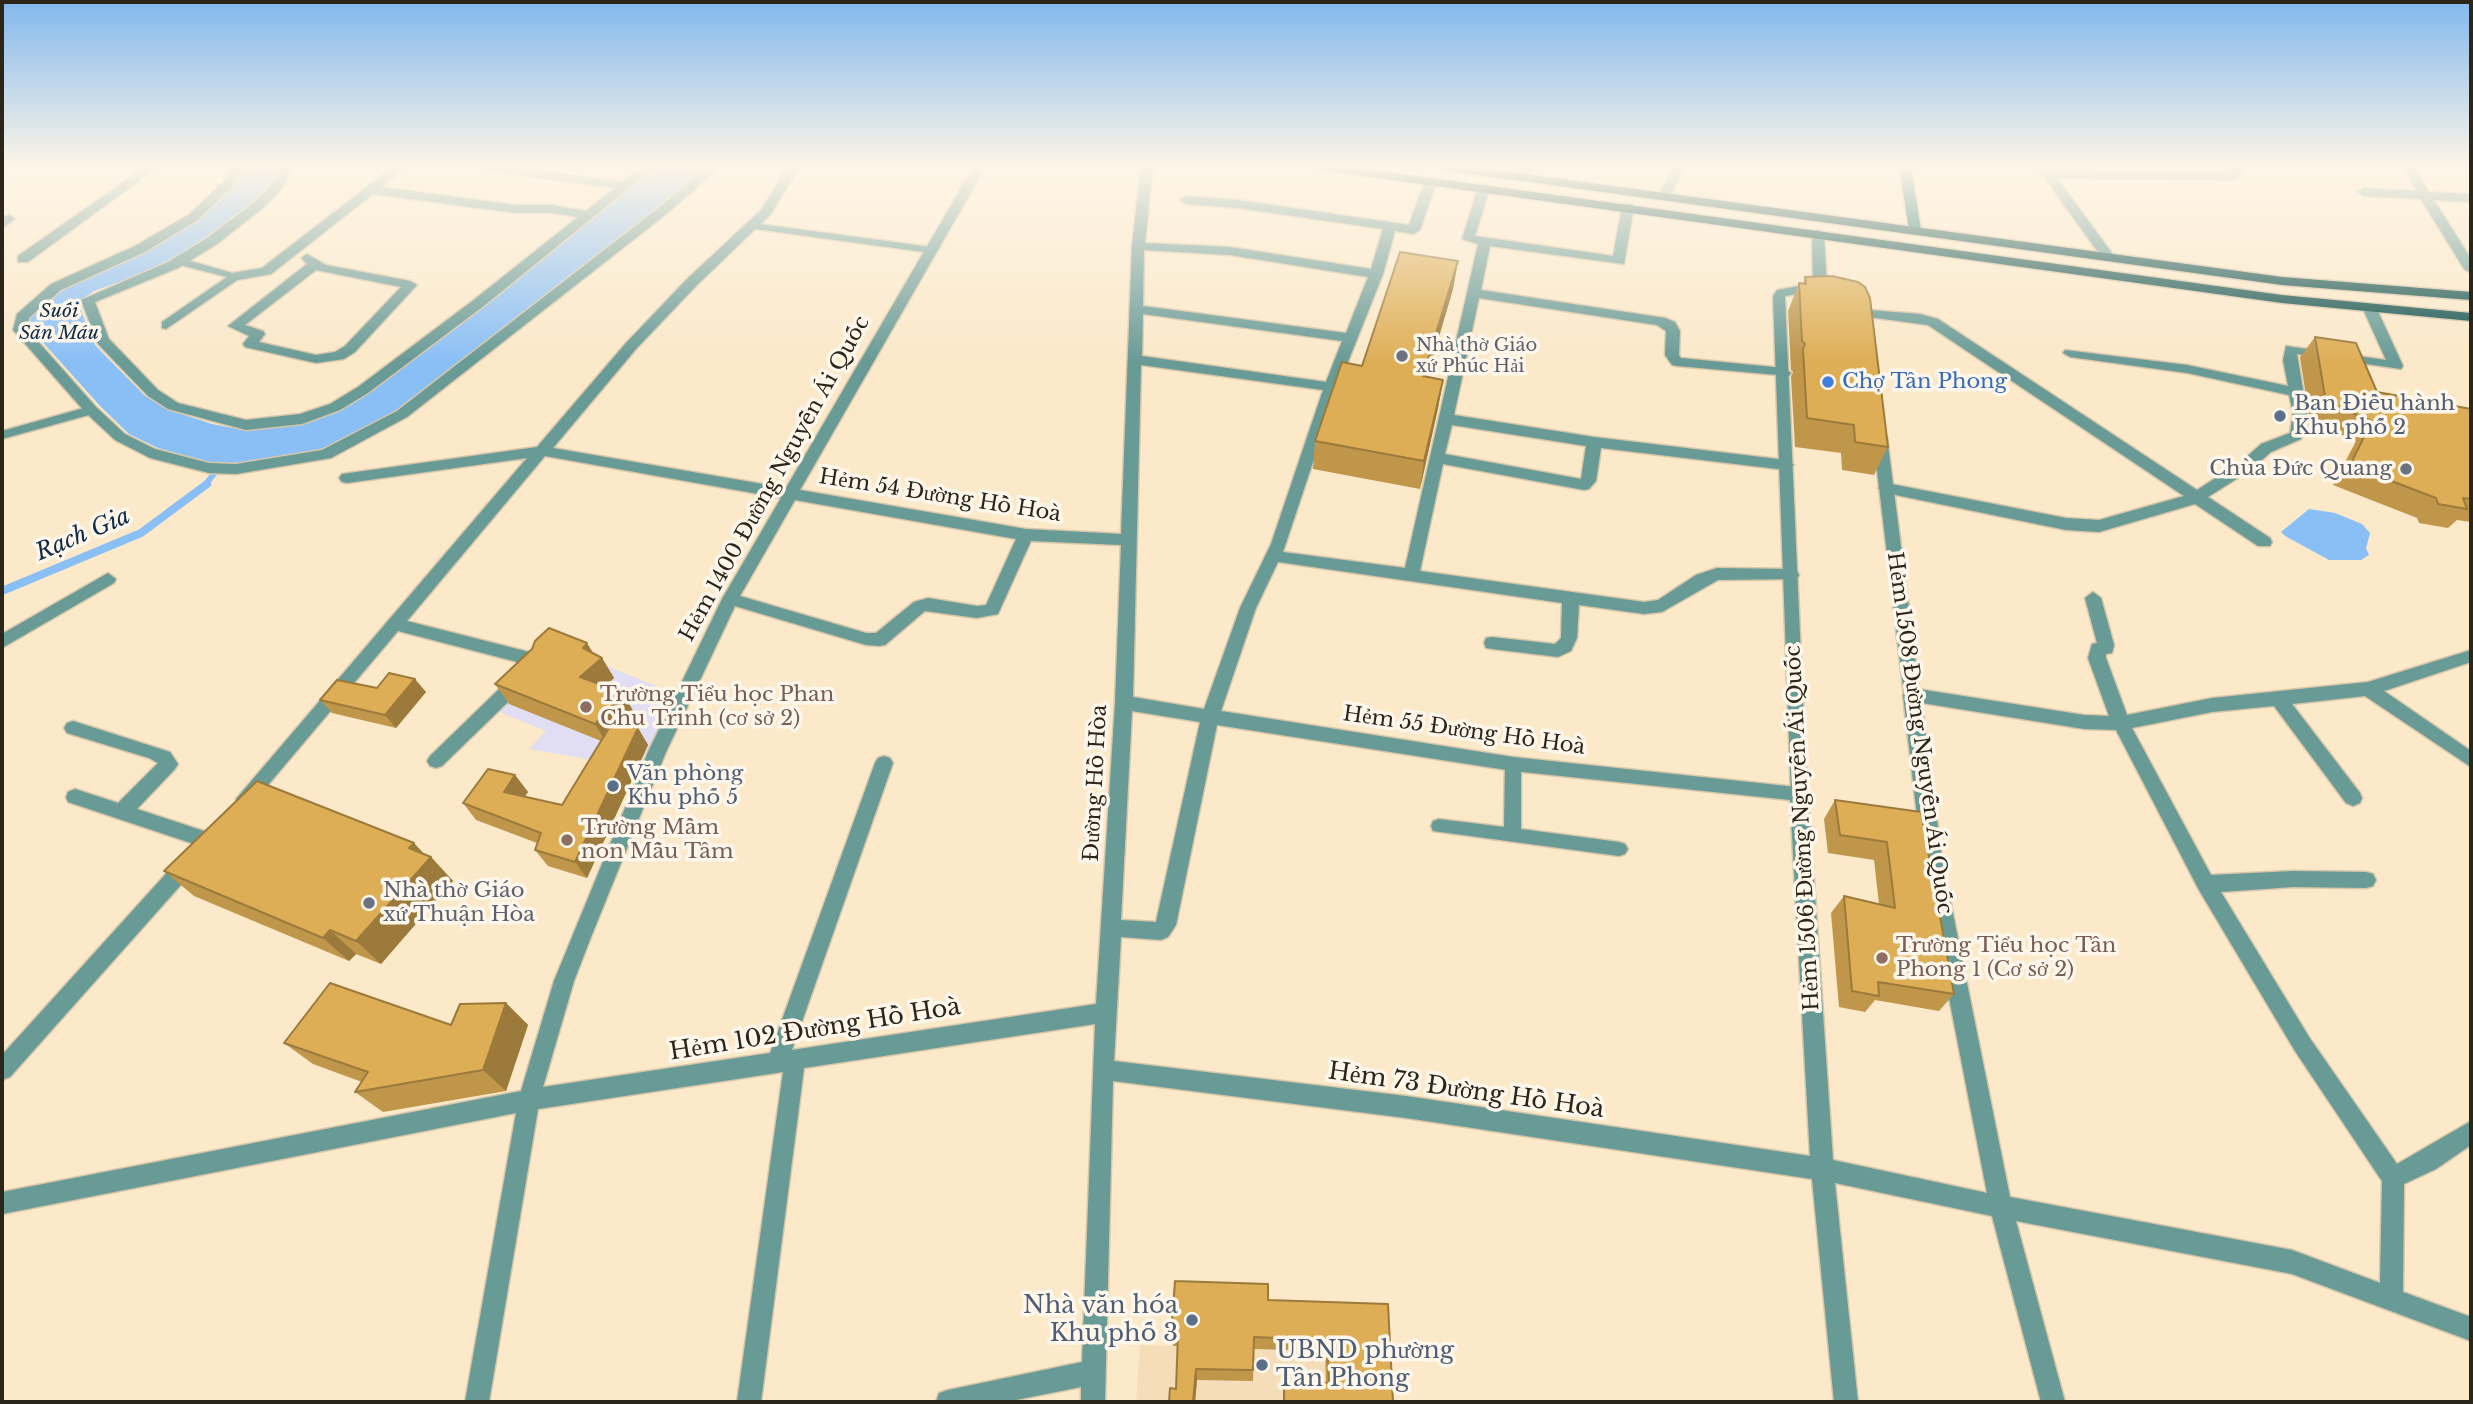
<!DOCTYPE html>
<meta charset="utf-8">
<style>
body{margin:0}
#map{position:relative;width:2473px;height:1404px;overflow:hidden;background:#fbe9ca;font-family:"Libre Baskerville",serif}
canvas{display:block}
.frame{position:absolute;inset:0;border:4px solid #2c2519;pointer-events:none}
</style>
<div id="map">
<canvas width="2473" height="1404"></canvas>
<div class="frame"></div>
</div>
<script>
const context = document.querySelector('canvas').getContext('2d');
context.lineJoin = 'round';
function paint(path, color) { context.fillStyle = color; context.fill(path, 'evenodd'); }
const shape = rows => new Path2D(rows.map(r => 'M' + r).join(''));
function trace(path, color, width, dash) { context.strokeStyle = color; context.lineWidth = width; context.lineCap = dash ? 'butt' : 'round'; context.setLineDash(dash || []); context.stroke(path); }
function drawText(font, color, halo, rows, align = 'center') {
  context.font = font + ' "Libre Baskerville",serif'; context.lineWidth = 7; context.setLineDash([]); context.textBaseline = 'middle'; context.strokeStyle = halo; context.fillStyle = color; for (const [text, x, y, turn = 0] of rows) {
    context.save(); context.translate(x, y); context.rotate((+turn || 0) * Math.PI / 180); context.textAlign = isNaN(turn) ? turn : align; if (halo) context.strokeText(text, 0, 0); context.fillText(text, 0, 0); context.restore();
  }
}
paint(shape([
 [1384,1317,1387,1402,1136,1402,1140,1345,1266,1349]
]), '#f4ddb8');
paint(shape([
 [562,648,676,694,640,768,529,749,546,731,497,711]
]), '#e1def4');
paint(shape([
 [244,166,281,166,271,186,254,204,210,238,161,267,94,291,82,299,79,306,95,345,145,396,166,409,212,424,243,430,302,424,339,409,603,210,657,166,708,166,650,215,397,411,325,449,240,463,213,463,158,448,129,434,100,406,29,327,30,316,62,288,199,218,221,200,235,183],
 [2309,509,2335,513,2362,524,2370,533,2366,548,2369,555,2361,560,2329,560,2285,536,2281,532]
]), '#8abff6');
trace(shape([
 [205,485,221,465]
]), '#8abff6', 6);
trace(shape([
 [2,591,141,533,207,484]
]), '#8abff6', 8);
const lane = shape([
 [752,223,931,247,937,250,931,253,748,228,746,226,752,223],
 [180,258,243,276,166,329,162,328,162,322,227,277,176,264,174,262,180,258],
 [1816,283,1820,284,1820,290,1785,296,1807,793,1805,798,1799,800,1793,798,1791,793,1773,296,1777,290,1816,283],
 [91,406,96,407,96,413,2,439,2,431,91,406],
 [1880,433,1887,437,1920,695,1918,699,1912,701,1906,699,1904,695,1873,437,1880,433],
 [1513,757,1519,759,1521,764,1521,829,1619,842,1625,844,1628,849,1625,854,1619,856,1433,831,1431,826,1433,821,1439,819,1504,827,1505,764,1507,759,1513,757]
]);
const street = shape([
 [2,166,9,166,2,170,2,166],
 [146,166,159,166,28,262,18,262,18,256,146,166],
 [232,166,244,166,234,185,198,220,145,252,61,290,29,318,27,329,96,407,125,434,155,449,209,463,236,464,322,450,397,411,657,209,708,166,721,166,665,215,407,417,331,458,236,474,209,473,150,458,115,440,86,413,13,330,17,314,51,284,135,246,190,214,225,180,232,166],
 [282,166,294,166,282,188,264,207,217,244,178,268,95,302,109,339,158,390,178,403,246,420,300,414,330,404,358,387,475,299,578,217,552,213,516,213,373,194,271,274,237,280,230,276,232,273,262,268,394,166,407,166,381,187,516,205,552,205,586,211,615,188,491,171,485,167,507,166,622,182,643,166,656,166,485,305,368,393,340,410,302,424,246,430,168,409,148,396,98,344,81,300,168,262,207,238,256,201,273,183,282,166],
 [788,166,800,166,771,214,697,285,636,349,553,448,786,488,974,166,986,166,800,490,1026,529,1121,534,1132,246,1141,166,1153,166,1145,243,1230,247,1371,269,1383,229,1238,208,1186,204,1180,200,1186,196,1238,200,1409,225,1425,181,1431,177,1437,181,1420,230,1414,234,1395,231,1383,274,1338,387,1283,552,1405,568,1478,244,1462,239,1478,188,1484,184,1490,188,1475,236,1613,256,1622,207,1624,204,1632,204,1634,207,1624,264,1490,246,1481,290,1665,318,1675,322,1680,331,1679,355,1681,358,1784,368,1791,373,1789,376,1677,366,1672,365,1665,355,1666,331,1657,325,1479,298,1454,415,1594,437,1786,460,1794,465,1786,470,1601,448,1596,481,1589,489,1584,490,1443,464,1420,571,1644,602,1658,600,1696,575,1717,568,1791,569,1797,571,1799,575,1797,579,1718,580,1662,612,1644,614,1579,605,1577,638,1571,651,1558,657,1492,649,1486,648,1484,643,1486,638,1492,637,1555,644,1561,638,1562,603,1278,562,1256,608,1221,711,1513,757,1806,788,1808,793,1833,1160,1987,1193,1922,859,1903,695,1906,690,1912,688,2084,715,2109,716,2088,658,2092,644,2097,643,2085,598,2093,592,2101,598,2114,645,2112,653,2106,654,2106,658,2127,715,2212,698,2368,682,2471,650,2471,662,2384,691,2471,751,2471,767,2365,696,2292,704,2360,793,2362,798,2360,803,2353,806,2346,803,2274,706,2212,712,2132,728,2211,875,2293,871,2366,872,2373,874,2376,880,2373,886,2366,888,2293,887,2221,892,2309,1037,2397,1164,2471,1121,2471,1145,2436,1169,2404,1184,2403,1292,2471,1317,2471,1341,2292,1274,2016,1221,2065,1402,2041,1402,1992,1216,1835,1183,1858,1402,1834,1402,1812,1179,1406,1118,1113,1081,1105,1402,1081,1402,1081,1387,1006,1402,936,1402,939,1393,948,1390,1082,1362,1095,1024,804,1068,761,1402,737,1402,783,1072,538,1109,489,1402,465,1402,516,1113,2,1214,2,1192,521,1091,554,981,648,752,722,599,781,498,545,456,407,621,537,654,546,663,543,668,442,766,436,768,430,766,427,761,430,756,525,664,398,631,252,804,245,807,238,804,236,799,527,458,347,483,342,482,339,478,342,474,537,447,626,343,687,279,762,209,788,166],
 [1144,250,1230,255,1368,277,1346,333,1143,306,1144,250],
 [1143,314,1342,341,1326,382,1142,356,1143,314],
 [1141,365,1323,390,1271,544,1240,608,1204,709,1133,697,1141,365],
 [1452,425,1586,446,1581,479,1445,454,1452,425],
 [795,500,1016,539,986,605,977,606,928,598,914,602,876,633,866,633,740,596,795,500],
 [1031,541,1121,545,1115,703,1096,1004,792,1050,893,763,890,758,884,756,878,758,875,763,770,1053,543,1087,574,981,591,937,666,752,735,606,866,645,879,646,885,645,925,611,977,618,998,614,1031,541],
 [1922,703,2084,729,2116,730,2199,890,2295,1051,2382,1181,2380,1283,2292,1250,2010,1197,1942,859,1922,703],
 [1132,711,1200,722,1156,922,1121,920,1132,711],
 [1217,725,1513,771,1790,800,1810,1156,1406,1096,1114,1061,1121,937,1161,940,1168,937,1176,925,1217,725],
 [1521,166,1533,166,1529,180,1519,177,1521,166],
 [1674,166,1686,166,1668,199,1660,199,1658,196,1674,166],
 [2040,166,2048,166,2052,170,2229,172,2225,166,2237,166,2242,173,2234,180,2057,178,2114,256,2108,260,2103,259,2044,177,2038,168,2040,166],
 [2401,166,2413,166,2429,192,2471,194,2471,202,2434,200,2471,259,2471,273,2464,269,2421,199,2364,196,2358,192,2364,188,2417,191,2401,166],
 [9,215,15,219,2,228,2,218,9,215],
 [1818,230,1824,234,1827,286,1820,290,1813,286,1812,234,1818,230],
 [307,254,326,265,410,281,417,285,355,352,344,359,316,363,245,347,243,344,249,336,228,326,307,264,301,258,307,254],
 [316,270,401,287,345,346,335,352,316,355,259,342,265,334,263,331,245,325,316,270],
 [2370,305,2377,309,2403,366,2401,369,2297,354,2307,413,2307,427,2301,439,2271,452,2252,469,2208,497,2270,538,2272,542,2270,546,2258,546,2195,504,2099,532,2066,530,1886,493,1878,488,1886,483,2066,518,2099,520,2184,496,1928,325,1861,316,1856,315,1856,309,1920,314,1938,319,2197,490,2242,461,2261,444,2290,433,2293,413,2289,395,2187,373,2070,357,2063,353,2065,350,2187,365,2288,386,2283,360,2286,346,2386,360,2363,309,2370,305],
 [108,573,116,579,114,583,2,648,2,634,108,573],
 [73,721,170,752,178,764,175,769,137,809,216,835,218,841,216,847,209,849,68,802,66,797,68,792,75,789,118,803,158,763,149,758,67,733,64,728,67,723,73,721],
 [189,854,196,856,199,862,196,868,10,1077,2,1080,2,1055,182,856,189,854]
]);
const secondary = shape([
 [1899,166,1911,166,1921,230,1919,233,1915,234,1909,230,1899,166]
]);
const primary = shape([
 [1314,166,1344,166,2282,295,2471,313,2471,321,2282,303,1320,170,1314,166],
 [1436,166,1466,166,2282,277,2471,292,2471,300,2282,285,1442,170,1436,166]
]);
trace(lane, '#d6c6aa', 3);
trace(street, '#d6c6aa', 3);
trace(secondary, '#d6c6aa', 3);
trace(primary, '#d6c6aa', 3);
paint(lane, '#689a96');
paint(street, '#689a96');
paint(secondary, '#13726d');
paint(primary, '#104f4c');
paint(shape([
 [1458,261,1453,289,1427,377,1443,380,1438,408,1420,489,1313,469,1315,441],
 [1805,277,1888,447,1874,475,1842,470,1841,453,1795,447,1791,377,1793,372,1791,370,1788,311,1799,283,1803,283],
 [2315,337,2377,392,2470,409,2469,395,2471,393,2471,522,2457,520,2448,528,2419,523,2417,518,2333,485,2356,441,2310,422,2300,357],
 [594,654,602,658,614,678,605,686,635,714,624,725,638,728,648,745,587,878,548,866,535,850,537,843,476,820,463,803,515,775,528,792,524,797,562,805,601,741,509,704,495,684],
 [377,688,426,692,396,728,332,713,320,700],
 [1835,800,1921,812,1954,994,1939,1011,1875,1000,1865,1012,1839,1007,1831,913,1844,896,1879,904,1874,860,1828,853,1824,819],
 [425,854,431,857,453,881,381,964,356,954,349,961,194,896,164,871],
 [506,1003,528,1025,506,1091,383,1112,355,1092,362,1082,313,1064,284,1043,451,1025],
 [1268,1300,1388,1304,1393,1402,1283,1402,1284,1382,1326,1383,1325,1351,1254,1349,1253,1381,1197,1380,1195,1402,1169,1402,1176,1389,1178,1346,1173,1346,1171,1334]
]), '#bf964a');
paint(shape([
 [1458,261,1453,289,1419,404,1423,376],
 [1443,380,1438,408,1420,489,1424,461],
 [587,643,598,661,602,658,614,678,593,697,580,677,583,648],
 [415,679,426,692,396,728,385,715],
 [623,693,635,714,607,744,595,724],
 [638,728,648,745,587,878,575,862],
 [515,775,528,792,517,809,504,792],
 [414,843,429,859,431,857,453,881,381,964,356,941,409,848],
 [330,930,356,954,349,961,323,938],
 [506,1003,528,1025,506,1091,483,1070],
 [1196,1369,1197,1380,1195,1402,1193,1402]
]), '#9b7a3c');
const building = shape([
 [1400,252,1458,261,1423,376,1443,380,1424,461,1315,441,1342,362,1362,366,1400,252],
 [1832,276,1858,282,1865,287,1870,298,1888,447,1855,442,1854,425,1807,418,1803,349,1805,344,1802,341,1799,283,1806,284,1805,277,1832,276],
 [2315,337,2356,343,2377,392,2471,409,2471,499,2463,498,2467,509,2438,504,2436,498,2350,465,2372,421,2326,402,2315,337],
 [549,628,587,643,583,648,602,658,580,677,623,693,595,724,495,684,532,649,535,641,549,628],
 [389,673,415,679,385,715,320,700,337,680,377,688,389,673],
 [612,723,638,728,575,862,535,850,541,833,463,803,488,769,515,775,504,792,562,805,612,723],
 [257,781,414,843,409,848,431,857,356,941,330,930,323,938,164,871,257,781],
 [1835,800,1921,812,1954,994,1878,982,1879,996,1852,991,1844,896,1895,908,1887,842,1840,835,1835,800],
 [330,983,451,1025,460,1004,506,1003,483,1070,355,1092,368,1072,284,1043,330,983],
 [1175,1281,1268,1284,1268,1300,1388,1304,1393,1402,1284,1402,1284,1382,1329,1383,1327,1340,1254,1337,1253,1370,1196,1369,1193,1402,1169,1402,1170,1388,1176,1389,1178,1334,1171,1334,1175,1281]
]);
paint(building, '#deae56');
trace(building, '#9b7a3c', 2);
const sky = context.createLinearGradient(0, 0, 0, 362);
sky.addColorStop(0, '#82b8ee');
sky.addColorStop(0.46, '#fdf5e7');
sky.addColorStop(1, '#fdf5e700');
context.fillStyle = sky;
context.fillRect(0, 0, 2473, 362);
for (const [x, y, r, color] of [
 [1402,356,7,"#6b7280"],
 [1828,382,7,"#3f7fe0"],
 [2280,416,7,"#5c6f8a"],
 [2406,469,7,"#6b7280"],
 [586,707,7,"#8d6e63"],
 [613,786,7,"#5c6f8a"],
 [567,840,7,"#8d6e63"],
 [369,903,7,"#6b7280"],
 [1882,958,7,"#8d6e63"],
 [1192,1320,7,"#5c6f8a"],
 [1262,1365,7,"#5c6f8a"]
]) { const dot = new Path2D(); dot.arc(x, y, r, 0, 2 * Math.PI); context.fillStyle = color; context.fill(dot); trace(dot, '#fff7eb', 2.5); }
drawText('18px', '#5b616d', '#fff7eb', [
 ["Nhà thờ Giáo",1416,346],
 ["xứ Phúc Hải",1416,367]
], 'left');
drawText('italic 19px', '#0f2c47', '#fff7eb', [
 ["Suối",59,312],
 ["Săn Máu",59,334]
]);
drawText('21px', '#366cbe', '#fff7eb', [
 ["Chợ Tân Phong",1842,382]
], 'left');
drawText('21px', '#4e5e75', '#fff7eb', [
 ["Ban Điều hành",2294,404],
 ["Khu phố 2",2294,428],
 ["Văn phòng",627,774],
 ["Khu phố 5",627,798]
], 'left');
drawText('21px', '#5b616d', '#fff7eb', [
 ["Chùa Đức Quang",2392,469],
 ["Nhà thờ Giáo",383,891,"left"],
 ["xứ Thuận Hòa",383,915,"left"]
], 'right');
drawText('21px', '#2c2519', '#fff7eb', [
 ["Hẻm 1400 Đường Nguyễn Ái Quốc",775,479,-61],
 ["Hẻm 54 Đường Hồ Hoà",940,496,9],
 ["Hẻm 55 Đường Hồ Hoà",1464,731,8],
 ["Hẻm 1508 Đường Nguyễn Ái Quốc",1919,733,82],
 ["Đường Hồ Hòa",1096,783,-87],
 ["Hẻm 1506 Đường Nguyễn Ái Quốc",1803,828,-93]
]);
drawText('21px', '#785e54', '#fff7eb', [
 ["Trường Tiểu học Phan",600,695],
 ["Chu Trinh (cơ sở 2)",600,719],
 ["Trường Mầm",581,828],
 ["non Mẫu Tâm",581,852],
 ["Trường Tiểu học Tân",1896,946],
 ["Phong 1 (Cơ sở 2)",1896,970]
], 'left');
drawText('italic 23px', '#0f2c47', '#fff7eb', [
 ["Rạch Gia",83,535,-23]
]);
drawText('24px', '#2c2519', '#fff7eb', [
 ["Hẻm 102 Đường Hồ Hoà",815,1030,-9],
 ["Hẻm 73 Đường Hồ Hoà",1466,1091,8]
]);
drawText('24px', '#4e5e75', '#fff7eb', [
 ["Nhà văn hóa",1178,1306],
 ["Khu phố 3",1178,1334],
 ["UBND phường",1276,1351,"left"],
 ["Tân Phong",1276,1379,"left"]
], 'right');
</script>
